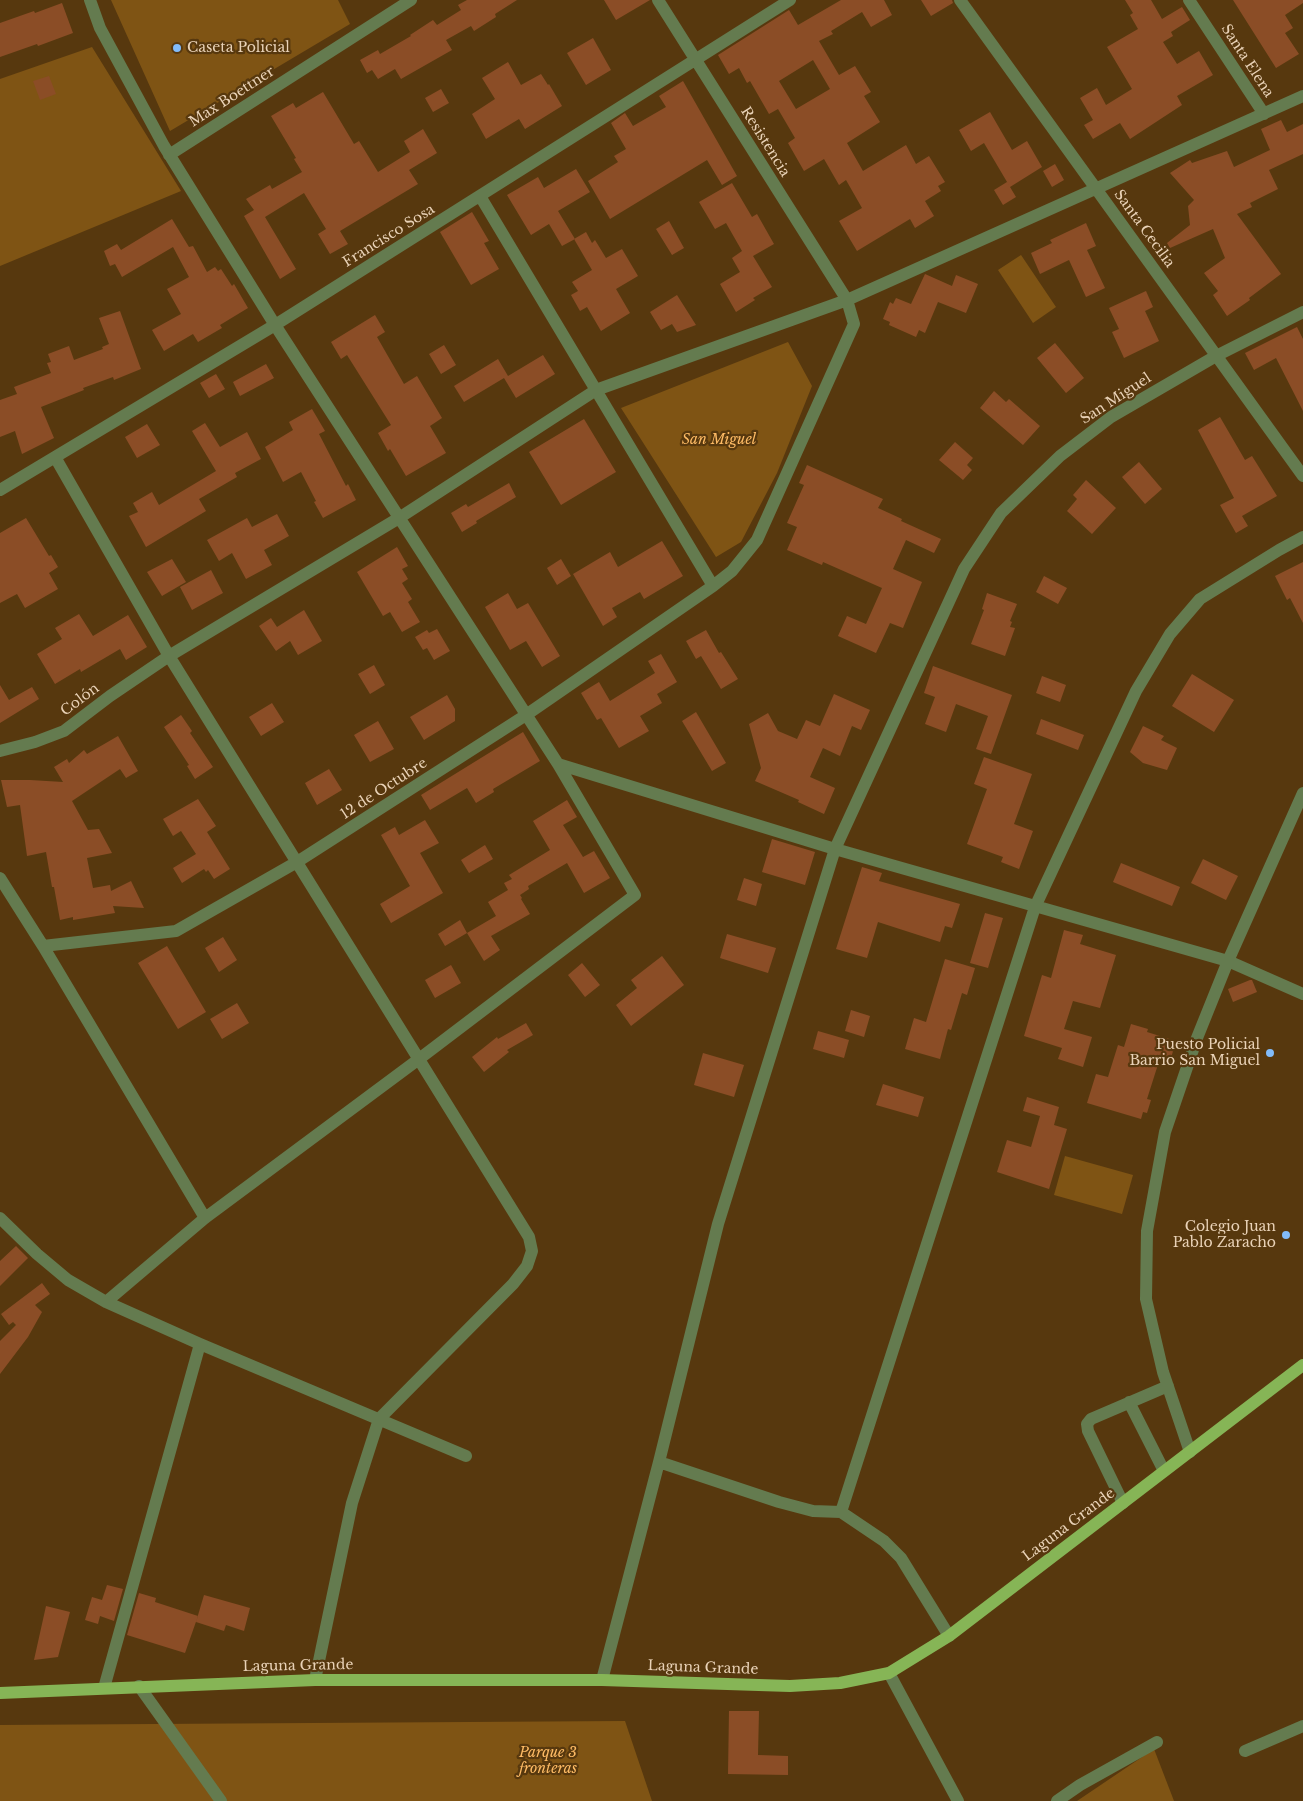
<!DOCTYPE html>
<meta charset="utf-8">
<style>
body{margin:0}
canvas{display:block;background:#57380e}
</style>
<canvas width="1303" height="1801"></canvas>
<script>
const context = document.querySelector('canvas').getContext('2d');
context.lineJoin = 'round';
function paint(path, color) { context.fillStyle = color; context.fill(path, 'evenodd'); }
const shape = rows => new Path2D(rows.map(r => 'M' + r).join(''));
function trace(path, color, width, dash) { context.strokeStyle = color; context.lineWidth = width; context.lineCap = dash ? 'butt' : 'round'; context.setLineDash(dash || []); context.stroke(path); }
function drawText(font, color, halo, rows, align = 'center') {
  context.font = font + ' "Libre Baskerville",serif'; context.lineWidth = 4.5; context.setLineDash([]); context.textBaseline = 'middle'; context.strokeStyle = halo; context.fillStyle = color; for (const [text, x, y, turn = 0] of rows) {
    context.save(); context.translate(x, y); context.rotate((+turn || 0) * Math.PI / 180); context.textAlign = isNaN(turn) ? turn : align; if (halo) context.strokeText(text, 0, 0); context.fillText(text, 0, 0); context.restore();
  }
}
paint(shape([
 [111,0,338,0,350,24,170,131],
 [92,47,181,191,0,266,0,79],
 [1021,255,1056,307,1033,323,998,270],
 [788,342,812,386,777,473,741,542,716,557,621,408],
 [1065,1156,1133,1175,1122,1214,1054,1195],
 [625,1721,652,1801,0,1801,0,1725],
 [1154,1749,1174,1801,1077,1801]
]), '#7f5414');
paint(shape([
 [467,0,517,0,495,14,496,17,474,31,471,26,446,40,452,50,401,79,395,69,378,79,372,70,367,73,360,60,378,50,380,54,411,36,410,35,433,20,437,25,461,10,458,5],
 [604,0,650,0,616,20],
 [841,0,884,0,892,15,871,27,862,12,831,31,833,34,819,41,839,75,855,66,871,92,864,96,880,122,847,143,863,171,906,145,916,164,929,156,945,182,938,186,941,191,925,201,934,216,915,228,910,219,857,251,839,221,862,208,846,180,839,185,824,159,804,171,788,143,795,138,778,109,769,114,750,81,747,83,739,68,729,74,718,55,789,10,798,25],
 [813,60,830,89,796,109,779,81],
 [921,0,952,0,953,3,931,16],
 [1125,0,1151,0,1162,19,1182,7,1190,20,1171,32,1173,36,1163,42,1177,64,1199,51,1213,75,1177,96,1182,105,1130,139,1120,123,1093,139,1084,125,1093,120,1080,98,1097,88,1106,105,1132,89,1107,47,1138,29,1130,15,1133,13],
 [1233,0,1303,0,1303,3,1285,15,1293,28,1285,33,1299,54,1276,68],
 [62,3,73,33,38,46,37,44,0,57,0,23,34,11,35,13],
 [593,38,611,70,586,85,567,53],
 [508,62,521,85,541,74,548,85,549,84,562,106,525,129,519,119,486,139,472,114,495,99,482,78],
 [49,76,56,94,40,100,33,81],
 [683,81,737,176,722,185,707,160,610,219,588,181,618,162,614,156,626,149,611,123,625,113,633,126,666,107,659,96],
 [441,89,449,103,433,112,425,98],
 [323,92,354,144,359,141,378,172,410,152,404,141,423,129,437,153,409,170,418,184,340,231,348,244,330,254,318,234,326,229,304,193,265,217,296,269,280,279,244,216,254,210,246,199,270,185,272,189,302,172,294,159,296,158,271,116,293,103,296,108],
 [990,112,1012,150,1027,141,1042,167,1010,187,984,143,971,151,959,130],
 [1281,120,1287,132,1303,124,1303,154,1269,170,1278,189,1250,203,1252,207,1237,214,1281,274,1249,298,1250,300,1227,316,1213,295,1218,291,1204,273,1225,258,1213,229,1170,248,1167,243,1190,225,1188,206,1194,200,1170,173,1190,160,1192,163,1227,151,1234,167,1270,150,1261,129],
 [1055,164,1064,180,1052,187,1043,171],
 [576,169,590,192,558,211,575,239,562,246,549,224,531,235,507,195,538,177,544,188],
 [1007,182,1016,197,1003,205,994,190],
 [732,183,752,217,757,214,774,244,753,256,772,287,753,298,755,300,736,312,720,284,740,272,732,258,742,251,726,223,715,229,699,202],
 [472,212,489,241,484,243,499,269,471,285,440,232],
 [172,219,189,247,193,246,207,272,215,267,218,271,221,269,232,286,234,284,248,308,220,325,222,328,198,342,193,334,164,351,152,330,181,314,167,289,189,277,173,247,122,277,115,264,110,266,104,251,117,244,121,250],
 [669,221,684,248,672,255,656,229],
 [1086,223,1096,246,1087,250,1105,288,1086,297,1069,260,1040,274,1031,253,1052,243,1050,240],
 [586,232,592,243,595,240,606,258,622,249,638,276,616,289,630,313,601,331,587,307,580,311,571,295,578,291,572,282,592,270,574,239],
 [925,274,952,286,956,275,978,284,966,313,938,302,925,333,919,330,916,337,889,325,890,322,883,319,890,302,893,304,896,298,911,304],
 [1146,291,1153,307,1145,311,1159,341,1124,358,1112,332,1119,329,1109,308],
 [677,295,696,325,677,332,672,324,661,330,650,312],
 [120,311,141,369,114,380,113,377,83,388,84,390,41,407,54,438,22,454,15,431,0,437,0,400,17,394,14,387,51,373,47,363,51,362,48,354,69,346,74,360,103,349,102,347,109,344,99,318],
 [375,315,385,332,377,337,404,384,417,376,442,418,430,426,446,453,406,476,390,449,388,451,378,433,391,425,347,355,341,359,331,342],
 [1297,327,1303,339,1303,411,1276,358,1254,370,1245,353],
 [1055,343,1084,378,1066,393,1037,358],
 [444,345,456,365,441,374,429,354],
 [543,355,555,374,516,398,504,378,464,402,454,386,498,359,508,376],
 [266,364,274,378,240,396,233,382],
 [216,374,225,389,209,398,200,383],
 [994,391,1006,402,1009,399,1040,426,1023,445,980,408],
 [312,409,325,431,319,434,346,486,348,484,356,500,323,518,314,502,316,501,301,472,283,482,265,447,293,430,289,422],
 [1220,417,1245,460,1252,456,1277,496,1242,516,1248,526,1236,533,1220,505,1234,498,1198,430],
 [584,419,616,472,561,505,529,452],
 [205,423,220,447,247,432,261,459,235,473,237,477,199,499,206,511,146,547,129,516,138,512,133,503,152,492,159,505,216,471,192,431],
 [147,424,160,445,137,458,125,437],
 [955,442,973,458,967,465,972,470,963,480,939,460],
 [1139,462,1162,489,1145,504,1122,477],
 [807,465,883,499,878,508,902,519,901,521,941,539,934,553,906,540,893,569,922,582,903,628,890,623,876,653,838,636,847,616,866,624,882,588,823,562,822,565,787,550,797,527,787,523,804,485,799,483],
 [1086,480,1116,508,1092,534,1067,511,1077,499,1073,495],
 [509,483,516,497,476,521,477,523,462,532,451,513,466,504,468,507],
 [277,514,289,536,264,550,272,565,246,579,232,553,219,561,207,540,247,518,252,527],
 [26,518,49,556,51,555,58,567,49,573,58,589,25,608,17,594,0,603,0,533],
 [662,541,683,576,644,599,640,592,612,608,617,617,603,626,573,574,610,552,618,567],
 [397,547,408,566,402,569,408,579,402,583,412,599,408,602,420,622,402,632,390,612,383,616,357,572],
 [172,559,186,582,162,596,147,572],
 [561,559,571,576,557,585,547,568],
 [1303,562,1303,623,1290,598,1287,600,1275,576],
 [211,570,223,593,192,610,180,587],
 [1044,576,1067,588,1058,604,1036,592],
 [508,593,517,609,528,603,560,656,542,667,526,641,510,650,485,607],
 [987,593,1017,604,1010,621,1012,622,1010,627,1015,628,1005,656,971,644,984,610,982,609],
 [304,610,322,641,298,655,290,641,276,651,259,626,271,618,277,627],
 [79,614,93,636,128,615,147,647,126,660,120,649,81,672,80,669,55,684,37,654,62,639,55,628],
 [437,629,450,651,434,660,427,648,423,650,415,637,427,630,429,633],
 [706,630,719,653,721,652,738,679,721,689,701,656,696,659,686,641],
 [661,654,677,682,657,694,662,703,640,716,649,731,619,748,601,718,597,720,581,693,599,682,610,701,655,673,648,661],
 [374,665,385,685,370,694,358,674],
 [933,666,1012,695,991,754,976,749,988,716,956,704,946,732,925,724,935,697,924,693],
 [1192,674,1234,700,1214,732,1172,706],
 [1042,676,1066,685,1060,702,1036,693],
 [0,685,9,700,32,687,39,699,0,723],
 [834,694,870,710,861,730,852,726,840,756,823,748,810,777,835,788,824,814,798,802,799,800,755,781,761,768,749,724,768,713,778,731,797,739,806,720,820,726],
 [447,695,455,709,455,721,424,740,410,717],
 [272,703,284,722,261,736,249,717],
 [696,712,726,763,712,771,682,721],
 [181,715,192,731,190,733,213,767,195,779,187,766,189,765,164,727],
 [1041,719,1084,735,1078,750,1036,734],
 [378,721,394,749,370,762,354,735],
 [1143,726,1164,736,1161,740,1177,748,1167,770,1143,763,1130,752],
 [523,732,540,761,493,789,494,792,476,803,467,788,430,810,421,795],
 [118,736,138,771,126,778,120,769,72,801,88,830,99,829,112,853,87,858,93,888,110,885,111,891,131,881,144,908,113,906,115,913,73,920,73,917,60,920,54,887,52,887,46,852,27,856,20,805,7,807,1,780,30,780,63,782,54,767,67,759,69,763,84,750,87,754],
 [984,757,1032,774,1014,824,1033,831,1019,869,1001,862,1003,857,967,844,987,789,974,784],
 [329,769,342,790,317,805,305,783],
 [198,799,216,826,207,832,230,869,214,879,208,870,206,872,204,869,182,883,173,868,196,854,181,831,173,836,163,819],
 [567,800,577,817,563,825,583,857,594,851,610,878,584,893,567,863,528,886,529,889,520,895,522,898,521,899,530,914,491,936,500,950,484,961,467,933,496,916,488,902,508,890,504,883,512,879,509,875,550,850,533,821],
 [425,820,439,843,420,853,443,893,391,923,380,904,410,886,381,835,395,827,399,835],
 [772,839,815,852,805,885,762,872],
 [485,845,493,859,469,873,461,860],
 [1203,859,1238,876,1226,900,1191,883],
 [1121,863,1180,887,1172,906,1113,882],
 [862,867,882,873,879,881,960,904,952,928,945,926,940,942,878,922,867,958,836,949],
 [744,878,762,884,756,906,737,900],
 [985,913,1003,918,988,968,970,963],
 [460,920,467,933,445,946,438,934],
 [1064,930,1083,935,1080,944,1116,955,1100,1008,1073,1001,1064,1029,1092,1037,1083,1067,1058,1059,1062,1048,1024,1036,1042,975,1051,978],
 [727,934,776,948,768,973,720,958],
 [223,937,237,960,219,972,205,948],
 [167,946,206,1012,178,1029,138,963],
 [662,956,684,985,631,1026,616,1005,637,988,631,980],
 [945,959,975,968,967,995,962,993,951,1030,948,1029,940,1059,905,1049,914,1018,926,1022],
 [582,963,600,985,585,997,568,975],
 [451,965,461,983,435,998,425,980],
 [1250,980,1252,980,1257,992,1233,1002,1228,989],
 [237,1003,249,1023,222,1039,210,1019],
 [851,1010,870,1016,864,1037,845,1031],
 [526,1023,533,1035,507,1050,509,1052,484,1072,472,1057,497,1037,498,1039],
 [1131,1024,1148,1029,1147,1032,1176,1041,1171,1058,1161,1055,1147,1099,1151,1100,1147,1113,1143,1112,1141,1119,1087,1103,1096,1074,1108,1077,1118,1045,1124,1047],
 [818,1031,849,1040,844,1058,813,1049],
 [703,1053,744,1065,734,1097,694,1085],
 [883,1084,924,1097,918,1117,876,1105],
 [1027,1097,1059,1107,1054,1125,1067,1129,1049,1189,997,1172,1007,1140,1031,1147,1040,1116,1023,1111],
 [16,1246,28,1258,0,1286,0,1261],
 [42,1283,50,1294,35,1305,42,1312,28,1337,0,1374,0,1341,16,1325,13,1322,9,1325,1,1314],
 [107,1585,123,1589,114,1621,100,1616,98,1624,85,1620,92,1597,102,1600],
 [139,1593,156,1598,155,1602,198,1616,185,1653,127,1635],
 [204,1595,250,1608,244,1631,226,1625,224,1631,196,1622],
 [46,1606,70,1612,58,1657,34,1660],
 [729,1711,759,1711,758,1755,788,1756,788,1775,728,1774]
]), '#8b4d26');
trace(shape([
 [90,0,100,28,164,146,275,325,558,764,635,895,419,1059,205,1218,106,1302],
 [960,0,1303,476],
 [1189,0,1264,114],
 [169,155,411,0],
 [480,196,713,586],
 [55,457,169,656,529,1237,532,1251,527,1266,513,1284,379,1419,352,1503,315,1680],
 [0,490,275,325,790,0],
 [0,751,35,742,64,731,110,696,169,656,399,518,596,390,847,300,1303,96],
 [558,764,835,849,1228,961,1303,994],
 [0,878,43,946,205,1218],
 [43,946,176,931,297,862,526,715,713,586,732,571,757,540,854,324,847,300,658,0],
 [0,1218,37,1254,68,1280,106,1302,200,1344,466,1456],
 [1129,1402,1164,1471],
 [1190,1452,1163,1372,1146,1299,1147,1231,1165,1132,1197,1038,1228,961,1303,793],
 [659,1462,779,1502,813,1511,841,1512,1035,907,1136,691,1170,634,1200,599,1279,550,1303,537],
 [1123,1503,1088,1431,1087,1424,1091,1419,1168,1386],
 [841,1512,884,1541,901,1558,949,1636],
 [889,1673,958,1801],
 [602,1680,659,1462,718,1224,835,849,964,569,1001,513,1060,456,1111,417,1216,356,1303,312],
 [139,1686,221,1801],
 [104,1688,200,1344],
 [1245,1751,1303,1726],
 [1057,1801,1080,1785,1157,1742]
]), '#647b4f', 12);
trace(shape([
 [0,1693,315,1680,602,1680,790,1686,840,1683,889,1673,949,1636,1303,1365]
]), '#86b556', 12);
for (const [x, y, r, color] of [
 [177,48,5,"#82bcfa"],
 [1270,1053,5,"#82bcfa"],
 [1286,1235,5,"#82bcfa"]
]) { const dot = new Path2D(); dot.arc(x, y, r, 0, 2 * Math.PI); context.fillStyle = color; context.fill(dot); trace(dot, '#57380e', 2); }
drawText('14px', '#e9d2b7', '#57380e', [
 ["Caseta Policial",187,48,"left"],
 ["Puesto Policial",1260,1045],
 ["Barrio San Miguel",1260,1061],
 ["Colegio Juan",1276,1227],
 ["Pablo Zaracho",1276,1243]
], 'right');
drawText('14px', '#e9d2b7', '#57380e', [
 ["Santa Elena",1247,61,57],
 ["Max Boettner",232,97,-33],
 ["Resistencia",765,142,58],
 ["Santa Cecilia",1144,229,54],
 ["Francisco Sosa",389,236,-32],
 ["San Miguel",1116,399,-33],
 ["Colón",80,700,-37],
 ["12 de Octubre",384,789,-33],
 ["Laguna Grande",1069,1525,-37],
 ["Laguna Grande",298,1666,-1],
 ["Laguna Grande",703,1668,2]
]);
drawText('italic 14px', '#febb65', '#57380e', [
 ["San Miguel",719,440],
 ["Parque 3",548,1753],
 ["fronteras",548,1769]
]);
</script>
